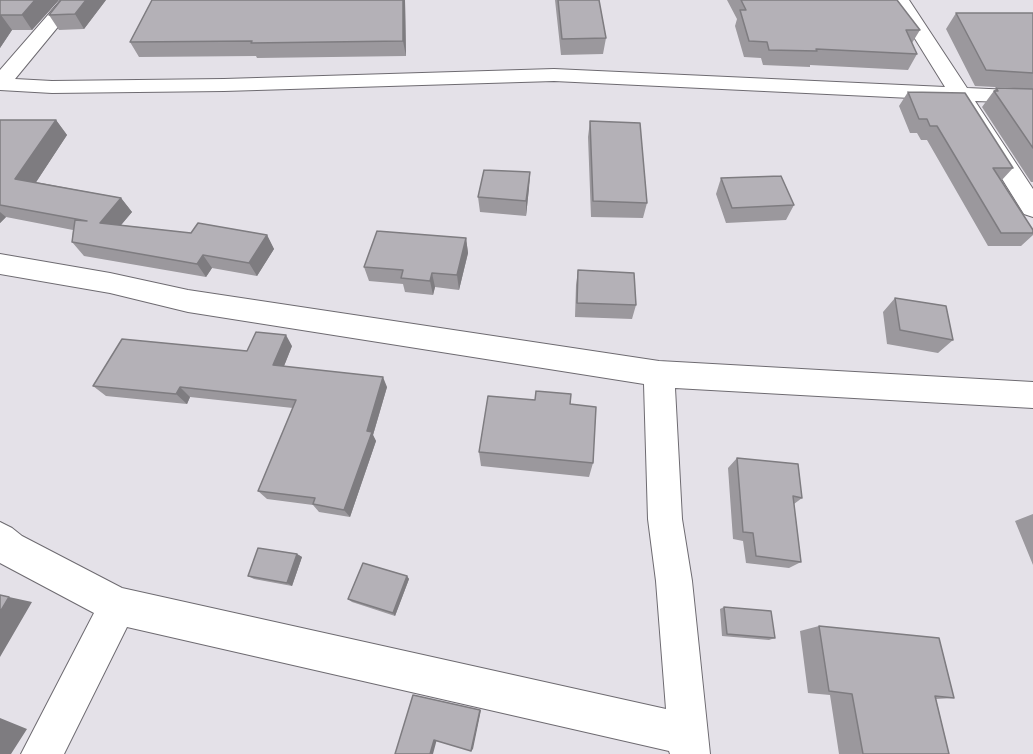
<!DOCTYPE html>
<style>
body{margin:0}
canvas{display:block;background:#e4e1e8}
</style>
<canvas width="1033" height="754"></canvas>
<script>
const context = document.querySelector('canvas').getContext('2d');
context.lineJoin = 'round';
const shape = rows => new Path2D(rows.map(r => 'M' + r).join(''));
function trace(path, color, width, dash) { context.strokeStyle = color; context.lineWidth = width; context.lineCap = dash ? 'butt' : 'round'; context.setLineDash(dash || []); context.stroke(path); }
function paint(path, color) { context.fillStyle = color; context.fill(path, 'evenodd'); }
const street = shape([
 [61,0,80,0,15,79,52,81,224,79,554,69,945,87,891,0,909,0,967,88,1033,91,1033,103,975,101,1033,189,1033,217,1024,214,953,100,554,81,224,91,52,93,0,90,0,70,61,0],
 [0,254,110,273,188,290,659,361,1033,382,1033,408,675,388,682,519,692,581,710,754,670,754,669,751,127,627,64,754,21,754,94,613,0,563,0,522,12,528,22,536,122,588,666,709,656,581,648,519,644,384,188,312,110,293,0,274,0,254]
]);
trace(street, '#6e6b71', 2);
paint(street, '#fff');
paint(shape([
 [0,0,59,0,32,30,12,30,0,48],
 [106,0,84,29,59,30,49,15],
 [152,0,405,0,406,56,257,58,256,56,139,57,130,42],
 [555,0,599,0,606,38,603,54,561,55],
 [727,0,897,0,920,30,912,43,917,54,908,70,810,65,810,67,763,65,761,58,744,57,735,26,737,19],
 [956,13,1033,13,1033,182,1031,182,982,107,996,88,1014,88,975,86,946,29],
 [908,92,1013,168,1001,181,1033,230,1033,235,1021,246,988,246,927,140,921,140,917,133,910,133,899,106],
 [0,120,56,120,67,135,36,182,121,198,132,212,121,225,191,233,267,235,274,249,257,276,212,268,206,277,84,256,72,242,73,230,6,217,0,223],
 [590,121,647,203,643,218,591,217,588,137],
 [530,172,529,188,526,216,480,212,478,197],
 [721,178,794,205,786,220,726,223,716,194],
 [466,238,468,253,459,290,435,287,433,295,405,292,403,284,369,281,364,267],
 [578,270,636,305,632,319,575,317,576,285],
 [895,298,953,340,938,353,887,344,883,312],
 [292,346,284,366,387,387,373,435,376,441,350,517,319,512,313,505,267,499,258,491,293,408,190,397,187,404,106,396,93,386,247,351],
 [570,404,593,463,589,477,481,466,479,452],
 [737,458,802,498,794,504,801,562,789,568,746,563,743,541,733,539,728,468],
 [1033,514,1033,565,1015,521],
 [297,554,302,557,292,586,254,579,248,576],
 [407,576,409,579,395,616,352,602,348,599],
 [724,607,775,638,769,640,722,636,720,609],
 [819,626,954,698,936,699,949,754,839,754,830,695,808,693,800,631]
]), '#9b989d');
paint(shape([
 [35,0,59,0,32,30,22,15],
 [86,0,106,0,84,29,75,14],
 [403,0,405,0,406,56,403,41],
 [1,15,12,30,0,48,0,17],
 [56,120,67,135,29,193,15,179],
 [530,172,529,188,526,216,526,201],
 [121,198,132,212,111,237,100,223],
 [0,212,6,217,0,223],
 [267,235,274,249,257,276,249,263],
 [466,238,468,253,459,290,457,275],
 [203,255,212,268,206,277,197,264],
 [432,273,435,287,433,295,430,281],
 [286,335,292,346,280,376,273,365],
 [383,377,387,387,373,435,376,441,350,517,344,510],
 [180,387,190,397,187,404,176,394],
 [297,554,302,557,292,586,287,583],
 [407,576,409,579,395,616,393,613],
 [9,597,32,602,0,657,0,612],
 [480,710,481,710,473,749,471,751],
 [0,718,27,729,11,754,0,754],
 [437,739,433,754,430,754,434,740]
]), '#7e7c80');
const building = shape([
 [0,0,35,0,22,15,1,15,0,17,0,0],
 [61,0,86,0,75,14,49,15,61,0],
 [152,0,403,0,403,41,251,43,252,41,130,42,152,0],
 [558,0,599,0,606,38,562,39,558,0],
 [741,0,897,0,920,30,906,30,917,54,816,49,817,51,769,50,767,42,749,41,740,10,746,10,741,0],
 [956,13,1033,13,1033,73,986,70,956,13],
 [996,88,1033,89,1033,148,994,91,998,91,996,88],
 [908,92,965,93,1013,168,993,168,1033,230,1033,233,1001,233,937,126,930,126,927,119,919,119,908,92],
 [0,120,56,120,15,179,121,198,100,223,191,233,198,223,267,235,249,263,203,255,197,264,72,242,75,220,87,221,0,205,0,120],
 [590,121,640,123,647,203,593,201,590,121],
 [484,170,530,172,526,201,478,197,484,170],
 [781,176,794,205,732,208,721,178,781,176],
 [377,231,466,238,457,275,432,273,430,281,401,278,403,270,364,267,377,231],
 [578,270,634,273,636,305,577,303,578,270],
 [895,298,946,306,953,340,900,330,895,298],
 [256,332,286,335,273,365,383,377,367,431,372,432,344,510,313,504,315,498,258,491,296,400,180,387,176,394,93,386,122,339,247,351,256,332],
 [536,391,571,394,570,404,596,407,593,463,479,452,488,396,535,400,536,391],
 [737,458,798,464,802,498,793,496,801,562,756,556,753,533,743,532,737,458],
 [258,548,297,554,287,583,248,576,258,548],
 [363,563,407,576,393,613,348,599,363,563],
 [0,595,9,597,0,612,0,595],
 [724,607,771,611,775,638,727,634,724,607],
 [819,626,939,638,954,698,935,696,949,754,863,754,852,694,829,691,819,626],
 [413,695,480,710,471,751,434,740,430,754,395,754,413,695]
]);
paint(building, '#b4b1b7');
trace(building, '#7e7c80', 1.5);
</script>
